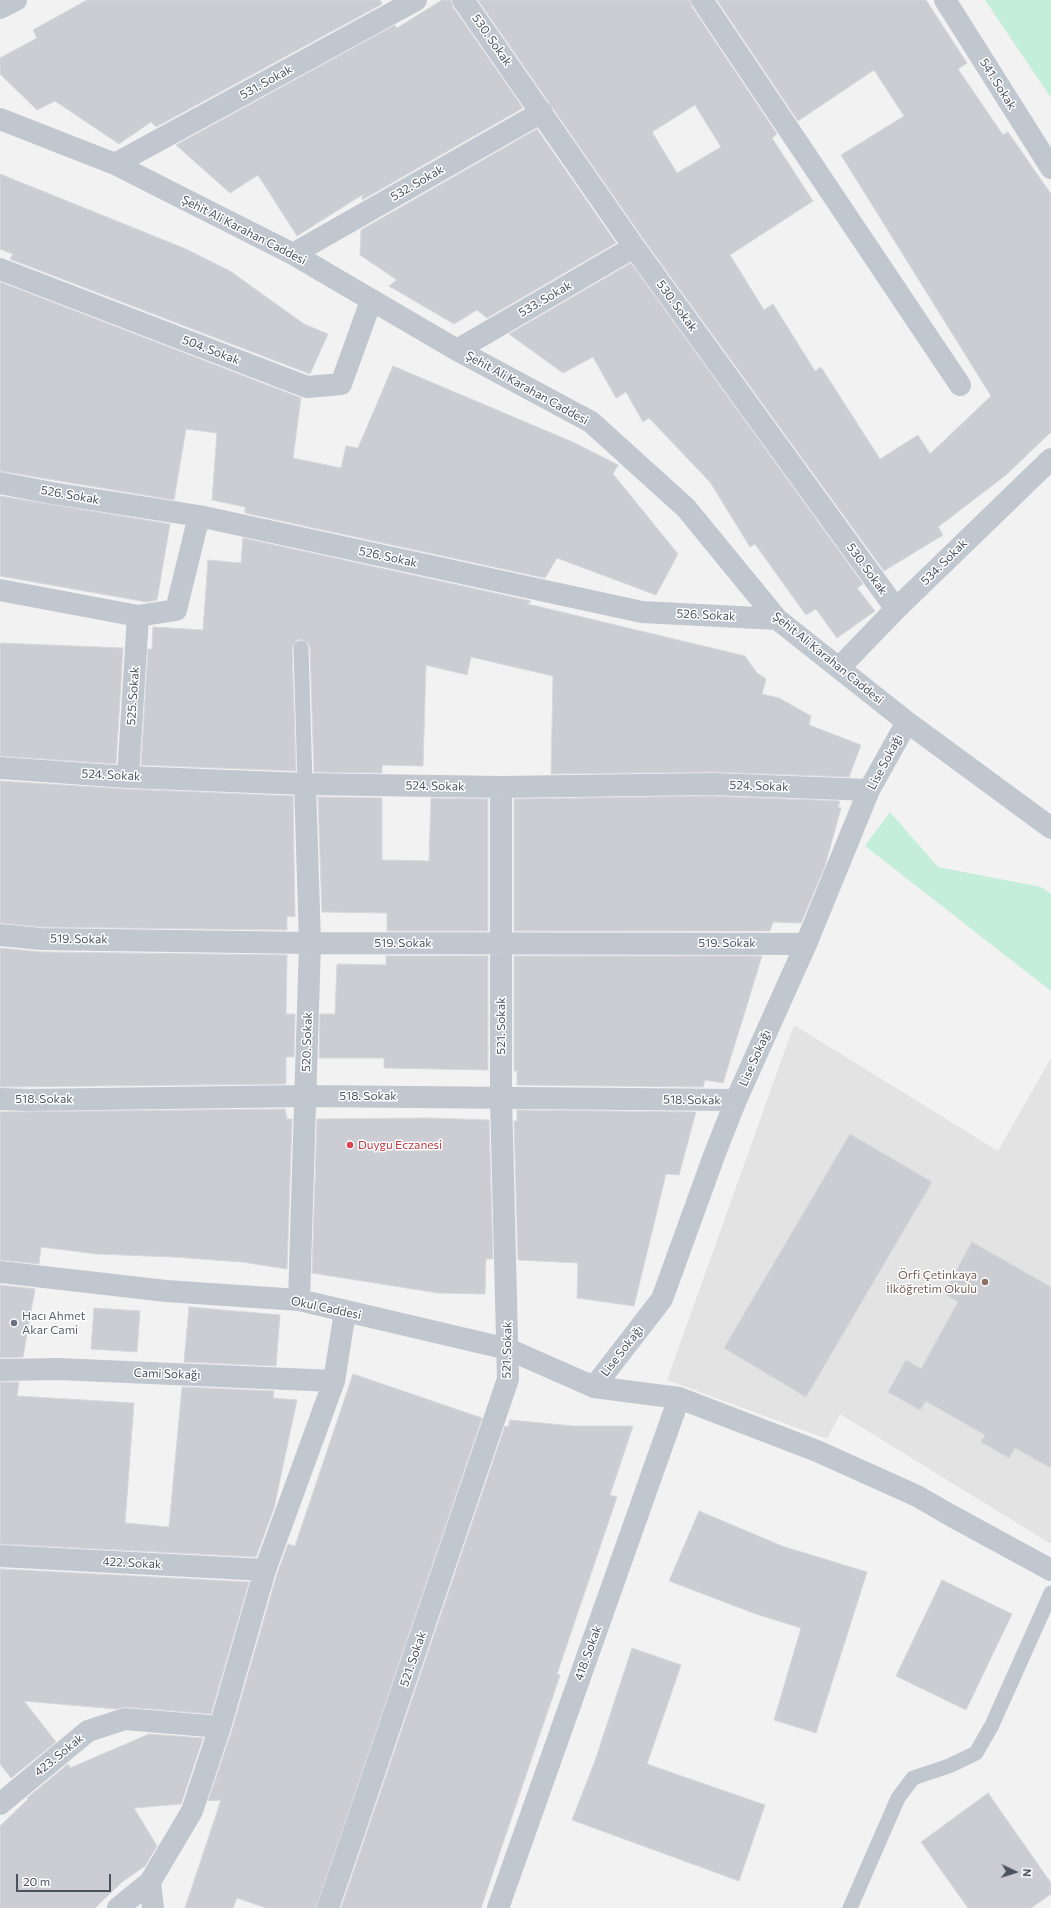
<!DOCTYPE html>
<meta charset="utf-8">
<style>
body{margin:0}
#map{position:relative;width:1051px;height:1908px;overflow:hidden;background:#f3f2f2;font-family:Commissioner,sans-serif}
canvas{display:block}
.north{position:absolute;left:995px;top:1852px;width:40px;height:40px;-webkit-text-stroke:3px #fff;paint-order:stroke;rotate:94deg;font-size:11px;font-weight:700;line-height:16px;text-align:center;color:#4a525e}
.north::after{content:'';display:block;margin:auto;width:14px;height:18px;background:#4a525e;clip-path:polygon(50% 0,100% 100%,50% 72%,0 100%)}
.scale{position:absolute;left:16px;top:1874px;width:95px;height:18px;box-sizing:border-box;border:2px solid #4a525e;border-top:0;padding-left:5px;font-size:12px;line-height:14px;white-space:nowrap;color:#4a525e;-webkit-text-stroke:3px #fff;paint-order:stroke}
</style>
<div id="map">
<canvas width="1051" height="1908"></canvas>
<div class="north">N</div>
<div class="scale">20 m</div>
</div>
<script>
const context = document.querySelector('canvas').getContext('2d');
context.lineJoin = 'round';
function paint(path, color) { context.fillStyle = color; context.fill(path, 'evenodd'); }
const shape = rows => new Path2D(rows.map(r => 'M' + r).join(''));
function trace(path, color, width, dash) { context.strokeStyle = color; context.lineWidth = width; context.lineCap = dash ? 'butt' : 'round'; context.setLineDash(dash || []); context.stroke(path); }
function drawText(font, color, halo, rows, align = 'center') {
  context.font = font + ' Commissioner,sans-serif'; context.lineWidth = 3; context.setLineDash([]); context.textBaseline = 'middle'; context.strokeStyle = halo; context.fillStyle = color; for (const [text, x, y, turn = 0] of rows) {
    context.save(); context.translate(x, y); context.rotate((+turn || 0) * Math.PI / 180); context.textAlign = isNaN(turn) ? turn : align; if (halo) context.strokeText(text, 0, 0); context.fillText(text, 0, 0); context.restore();
  }
}
paint(shape([
 [794,1025,998,1151,1051,1058,1051,1544,840,1414,827,1439,667,1380]
]), '#e4e3e3');
paint(shape([
 [985,0,1051,0,1051,98],
 [890,812,938,867,1041,887,1051,894,1051,991,865,846]
]), '#c4edda');
const building = shape([
 [87,0,380,0,382,4,156,127,151,122,119,144,55,101,37,110,0,74,0,58,37,38,33,30,87,0],
 [442,0,451,0,453,7,523,108,362,200,362,195,297,236,258,175,230,193,176,145,395,25,397,28,442,0],
 [478,0,690,0,692,7,777,134,772,138,813,201,730,255,764,310,773,304,815,371,821,367,880,459,918,435,930,454,991,396,841,155,904,116,874,70,798,121,717,0,926,0,967,63,958,69,1003,135,1008,132,1051,194,1051,432,1006,475,938,527,943,535,884,571,644,240,478,0],
 [695,105,721,147,677,173,652,132,695,105],
 [537,129,616,243,487,318,477,310,454,324,389,286,397,280,360,255,361,230,537,129],
 [0,174,186,249,230,271,304,324,328,334,310,374,10,259,13,254,0,249,0,174],
 [631,263,863,584,857,588,875,611,837,638,816,609,806,615,755,544,750,547,710,482,649,418,643,422,626,392,616,398,593,357,563,373,509,334,631,263],
 [0,282,301,398,293,458,341,468,346,446,358,448,393,366,575,443,618,465,613,474,678,554,656,595,557,558,545,578,245,513,245,507,212,500,217,433,186,429,174,500,0,471,0,282],
 [0,496,170,524,157,600,147,602,0,576,0,496],
 [243,538,531,601,528,604,745,656,757,673,766,679,762,694,779,698,811,716,809,725,861,745,849,777,712,772,551,774,553,676,471,657,467,675,426,665,423,766,382,765,382,773,314,772,310,648,308,643,301,639,296,641,292,648,296,771,141,765,148,649,152,649,153,627,203,630,208,560,241,563,243,538],
 [0,643,123,648,116,764,0,756,0,643],
 [0,781,127,789,293,796,295,917,287,916,287,930,42,927,0,923,0,781],
 [712,796,840,801,838,807,841,808,825,866,801,923,773,922,770,931,514,931,514,799,712,796],
 [318,797,382,798,382,860,429,861,431,798,488,799,488,931,387,931,387,913,322,912,318,797],
 [0,948,41,952,287,955,286,1014,295,1014,294,1057,286,1057,286,1084,0,1087,0,948],
 [386,956,488,956,488,1070,384,1068,384,1058,319,1058,320,1014,335,1014,337,964,386,965,386,956],
 [514,956,762,956,723,1083,705,1080,703,1087,517,1085,517,1071,514,1071,514,956],
 [285,1109,287,1119,292,1119,287,1269,242,1262,174,1257,97,1254,41,1247,39,1264,0,1260,0,1112,285,1109],
 [517,1110,696,1112,679,1175,666,1174,634,1306,577,1298,578,1263,518,1260,514,1121,517,1121,517,1110],
 [431,1118,489,1120,493,1259,486,1259,485,1294,438,1293,312,1273,317,1119,431,1118],
 [850,1134,932,1182,806,1397,724,1348,850,1134],
 [972,1242,1051,1287,1051,1468,1015,1448,1009,1458,981,1442,985,1435,926,1401,920,1410,888,1392,906,1360,921,1369,958,1302,944,1293,972,1242],
 [0,1285,35,1289,23,1357,0,1358,0,1285],
 [189,1307,280,1315,276,1366,184,1362,189,1307],
 [94,1308,140,1311,137,1352,91,1349,94,1308],
 [353,1374,482,1418,316,1908,266,1908,237,1898,233,1908,185,1908,221,1800,208,1801,232,1730,277,1574,288,1544,295,1546,353,1374],
 [0,1382,19,1382,17,1396,134,1403,125,1523,169,1527,182,1387,274,1391,273,1398,297,1400,274,1508,256,1557,0,1544,0,1382],
 [510,1420,573,1426,633,1426,610,1495,617,1497,557,1674,560,1675,481,1908,341,1908,505,1426,508,1427,510,1420],
 [699,1511,782,1546,867,1572,816,1733,774,1720,801,1628,756,1614,669,1581,699,1511],
 [0,1569,249,1582,211,1714,126,1707,116,1709,24,1701,56,1742,11,1778,0,1764,0,1569],
 [942,1580,1012,1614,966,1710,896,1676,942,1580],
 [632,1648,681,1665,647,1764,765,1805,739,1881,572,1820,596,1758,632,1648],
 [149,1734,203,1738,181,1804,134,1808,157,1846,145,1866,122,1882,95,1908,0,1908,0,1826,28,1799,27,1798,68,1764,70,1768,149,1734],
 [988,1793,1051,1883,1051,1894,1031,1908,968,1908,921,1842,988,1793]
]);
paint(building, '#cccdd3');
trace(building, '#d6d7dc', 1);
trace(shape([
 [301,648,305,784],
 [850,1908,898,1798,913,1778,949,1766,976,1753,992,1725,1051,1593]
]), '#c0c7cf', 15);
trace(shape([
 [463,0,634,247,896,609],
 [702,0,960,385],
 [945,0,1051,168],
 [0,8,16,0],
 [0,119,115,164,293,254,457,350,591,422,686,508,777,619,907,722,1051,828],
 [115,164,416,0],
 [293,254,542,112],
 [0,269,307,387,341,384,371,301],
 [457,350,634,247],
 [0,483,52,493,199,516,642,612,777,619],
 [0,590,138,616,176,610,199,516],
 [839,668,896,609,1051,459],
 [0,768,128,777,305,784,501,787,712,784,869,790],
 [128,777,138,616],
 [0,935,41,939,310,943,806,944],
 [0,1099,28,1100,305,1096,736,1100],
 [0,1272,166,1291,299,1300,508,1349,594,1387,679,1398,817,1451,917,1496,950,1515,1051,1570],
 [299,1300,310,943,305,784],
 [0,1370,58,1369,334,1381],
 [594,1387,662,1299,715,1153,736,1100,806,944,869,790,907,722],
 [0,1556,265,1570],
 [0,1804,88,1731,125,1719,220,1727],
 [118,1908,150,1882],
 [153,1908,150,1882,192,1811,220,1727,265,1570,334,1381,345,1312],
 [328,1908,508,1379,501,1097,501,787],
 [498,1908,679,1398]
]), '#c0c7cf', 22);
for (const [x, y, r, color] of [
 [350,1145,4,"#e0444e"],
 [985,1282,4,"#8d6e63"],
 [14,1323,4,"#6b7280"]
]) { const dot = new Path2D(); dot.arc(x, y, r, 0, 2 * Math.PI); context.fillStyle = color; context.fill(dot); trace(dot, '#fff', 1.5); }
drawText('12px', '#4a525e', '#fff', [
 ["530. Sokak",492,40,55],
 ["531. Sokak",266,82,-29],
 ["541. Sokak",998,84,58],
 ["532. Sokak",417,183,-30],
 ["Şehit Ali Karahan Caddesi",244,230,27],
 ["533. Sokak",545,299,-30],
 ["530. Sokak",677,306,54],
 ["504. Sokak",211,350,21],
 ["Şehit Ali Karahan Caddesi",527,388,29],
 ["526. Sokak",70,495,10],
 ["526. Sokak",388,557,12],
 ["534. Sokak",944,562,-45],
 ["530. Sokak",867,569,54],
 ["526. Sokak",706,615,3],
 ["Şehit Ali Karahan Caddesi",828,658,39],
 ["525. Sokak",133,696,-86],
 ["Lise Sokağı",885,762,-62],
 ["524. Sokak",111,775,3],
 ["524. Sokak",435,786,1],
 ["524. Sokak",759,786,2],
 ["519. Sokak",79,939,1],
 ["519. Sokak",403,943],
 ["519. Sokak",727,943],
 ["521. Sokak",501,1026,-90],
 ["520. Sokak",307,1042,-88],
 ["Lise Sokağı",755,1058,-66],
 ["518. Sokak",368,1096],
 ["518. Sokak",44,1099],
 ["518. Sokak",692,1100,1],
 ["Okul Caddesi",326,1308,12],
 ["521. Sokak",507,1350,-89],
 ["Lise Sokağı",622,1351,-52],
 ["Cami Sokağı",167,1374,2],
 ["422. Sokak",132,1563,3],
 ["418. Sokak",588,1653,-70],
 ["521. Sokak",413,1659,-71],
 ["423. Sokak",59,1755,-39]
]);
drawText('12px', '#be3a42', '#fff', [
 ["Duygu Eczanesi",358,1145]
], 'left');
drawText('12px', '#785e54', '#fff', [
 ["Örfi Çetinkaya",977,1275],
 ["İlköğretim Okulu",977,1289]
], 'right');
drawText('12px', '#5b616d', '#fff', [
 ["Hacı Ahmet",22,1316],
 ["Akar Cami",22,1330]
], 'left');
</script>
